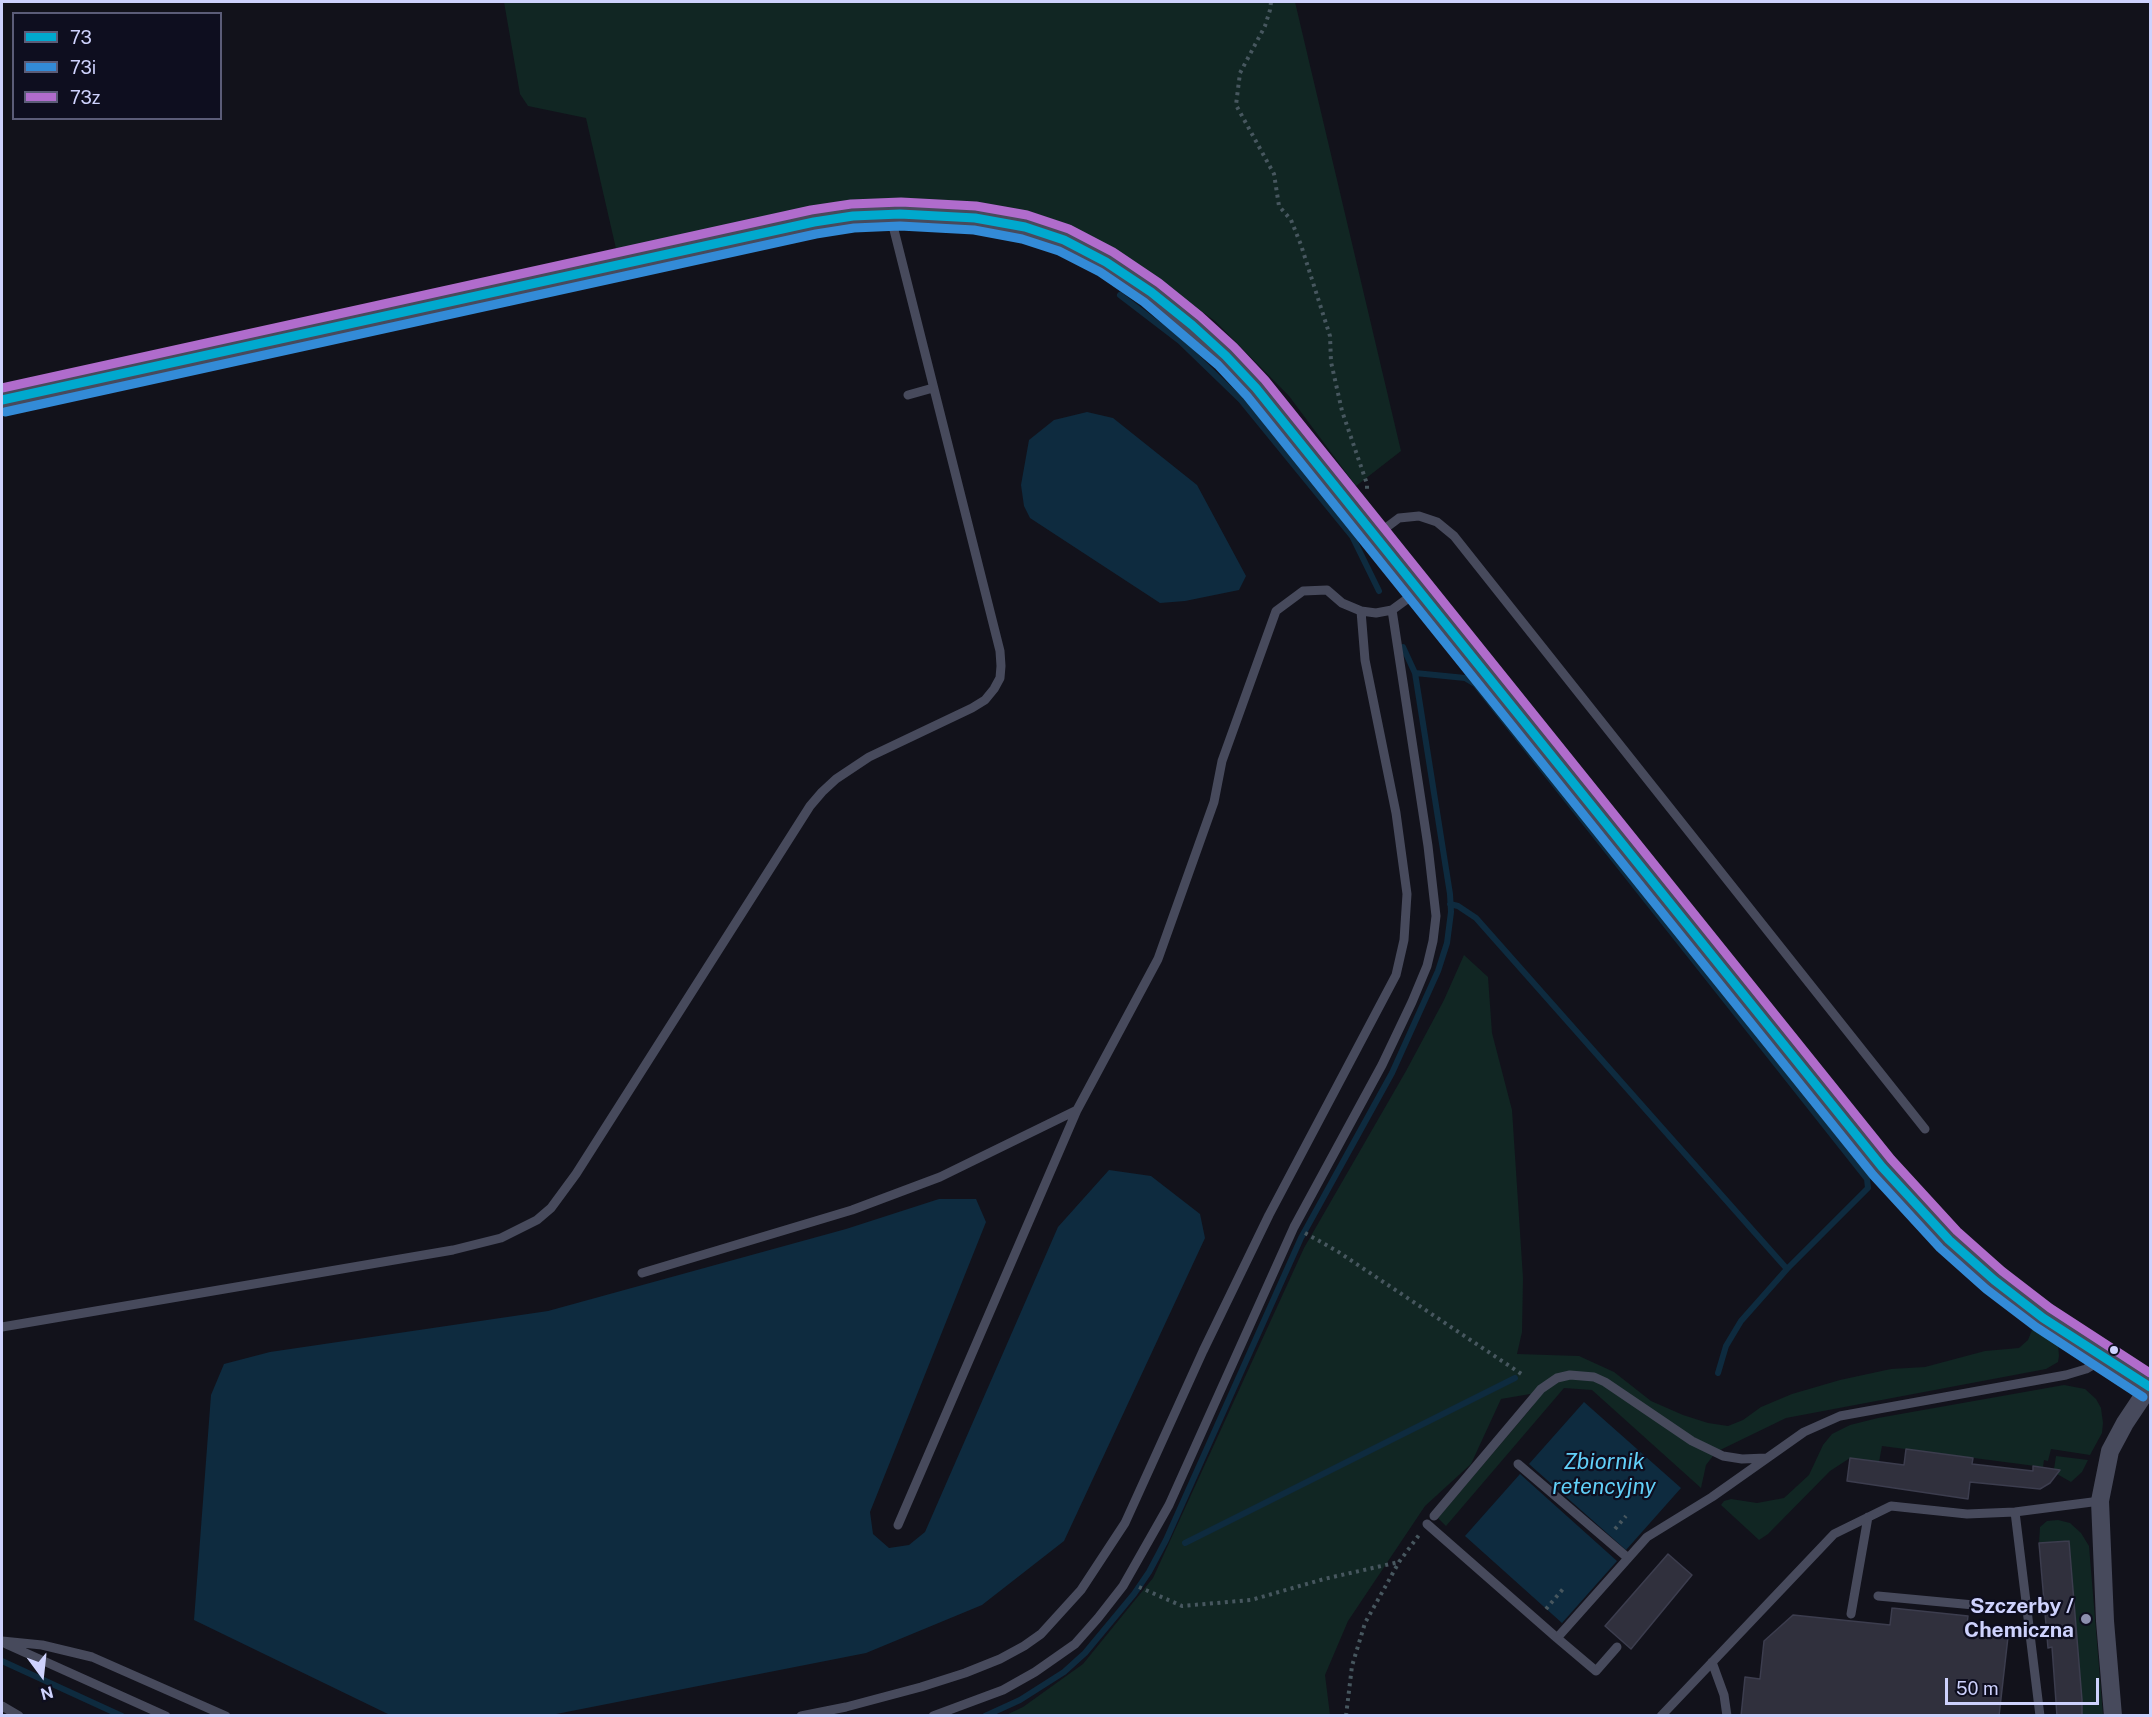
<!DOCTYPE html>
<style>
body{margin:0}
#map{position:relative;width:2152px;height:1717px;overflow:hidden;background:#12121b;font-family:"Public Sans",sans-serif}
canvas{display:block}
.frame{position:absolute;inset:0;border:3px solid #ced2fd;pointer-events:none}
.legend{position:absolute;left:12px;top:12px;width:210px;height:108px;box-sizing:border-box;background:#0e0e1f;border:2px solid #5b5c78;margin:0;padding:8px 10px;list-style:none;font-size:18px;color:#ced2fd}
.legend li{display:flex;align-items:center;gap:12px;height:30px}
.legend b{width:30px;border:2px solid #5b5c78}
.north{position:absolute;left:12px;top:1645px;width:60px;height:60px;-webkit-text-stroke:4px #0e0e1f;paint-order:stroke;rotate:165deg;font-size:16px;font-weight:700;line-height:24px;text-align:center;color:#ced2fd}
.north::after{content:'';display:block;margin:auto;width:21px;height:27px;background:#ced2fd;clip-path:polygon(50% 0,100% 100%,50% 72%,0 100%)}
.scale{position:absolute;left:1945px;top:1678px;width:154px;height:27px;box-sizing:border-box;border:3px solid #ced2fd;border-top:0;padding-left:8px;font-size:18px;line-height:21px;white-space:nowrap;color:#ced2fd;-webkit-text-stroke:4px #0e0e1f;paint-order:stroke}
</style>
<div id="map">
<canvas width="2152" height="1717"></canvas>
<div class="frame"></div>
<ul class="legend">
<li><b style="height:8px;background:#00a9ce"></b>73</li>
<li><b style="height:8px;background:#338bd7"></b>73i</li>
<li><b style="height:8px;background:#b06ccc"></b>73z</li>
</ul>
<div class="north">N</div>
<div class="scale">50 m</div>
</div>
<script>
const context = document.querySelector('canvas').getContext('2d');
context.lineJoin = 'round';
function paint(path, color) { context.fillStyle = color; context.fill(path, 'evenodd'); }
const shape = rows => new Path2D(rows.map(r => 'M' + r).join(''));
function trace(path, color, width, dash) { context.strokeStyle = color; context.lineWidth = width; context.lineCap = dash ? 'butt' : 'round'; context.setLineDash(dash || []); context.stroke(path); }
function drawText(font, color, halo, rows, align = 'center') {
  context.font = font + ' "Public Sans",sans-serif'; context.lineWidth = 4.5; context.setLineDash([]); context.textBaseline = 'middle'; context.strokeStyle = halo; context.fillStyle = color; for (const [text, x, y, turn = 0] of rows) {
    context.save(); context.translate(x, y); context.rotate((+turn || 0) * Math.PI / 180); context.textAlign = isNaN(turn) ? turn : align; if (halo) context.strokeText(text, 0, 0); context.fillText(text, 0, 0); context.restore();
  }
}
paint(shape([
 [504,2,1295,2,1401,451,1356,486,1289,396,1215,321,1128,258,1058,223,990,207,922,201,861,204,805,212,617,253,586,118,528,106,520,94],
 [1464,955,1488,977,1492,1033,1512,1110,1523,1278,1522,1332,1517,1354,1579,1356,1614,1372,1651,1401,1683,1415,1708,1423,1728,1426,1743,1420,1761,1407,1792,1394,1840,1380,1891,1369,1925,1367,1985,1351,2019,1348,2028,1340,2034,1325,2058,1344,2059,1356,2058,1362,2046,1369,1786,1418,1716,1452,1706,1465,1701,1488,1592,1390,1564,1388,1446,1526,1438,1518,1532,1407,1536,1399,1535,1396,1530,1394,1501,1399,1471,1464,1425,1506,1348,1621,1325,1675,1330,1715,1004,1716,1023,1707,1083,1664,1153,1578,1304,1248,1406,1071,1444,1000],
 [2064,1385,2085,1389,2096,1399,2101,1408,2103,1423,2102,1433,2090,1455,2051,1449,2048,1461,2044,1460,2043,1467,1882,1446,1879,1462,1850,1458,1830,1471,1768,1534,1759,1540,1721,1505,1724,1501,1731,1499,1757,1503,1784,1498,1809,1475,1823,1445,1832,1434,1850,1425,1878,1418],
 [2056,1456,2088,1460,2082,1472,2071,1482,2057,1474,2057,1470,2054,1469],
 [2058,1520,2070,1523,2081,1533,2089,1546,2103,1715,2082,1715,2069,1541,2039,1543,2040,1527,2047,1521]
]), '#112623');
paint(shape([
 [1087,412,1113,418,1197,485,1246,576,1239,590,1185,601,1160,603,1030,518,1024,506,1021,485,1029,440,1054,420],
 [1109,1170,1151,1176,1200,1214,1205,1238,1064,1541,982,1605,866,1653,546,1716,390,1715,194,1620,211,1395,224,1364,270,1352,548,1311,846,1229,939,1199,976,1199,986,1222,870,1512,873,1534,889,1548,909,1545,925,1532,1058,1227],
 [1584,1402,1681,1488,1626,1550,1529,1464],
 [1520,1474,1617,1561,1562,1623,1465,1536]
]), '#0e2b3f');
trace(shape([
 [1120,295,1180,341,1241,400,1352,536,1379,591],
 [1415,673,1465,678,1475,684,1867,1179,1868,1188,1787,1269,1741,1321,1726,1346,1718,1373],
 [1450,904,1458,906,1476,918,1787,1269],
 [1185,1543,1515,1378],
 [2,1661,122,1716],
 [985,1716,1020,1700,1064,1672,1085,1653,1134,1594,1149,1572,1166,1540,1301,1238,1392,1073,1438,971,1447,943,1451,912,1450,894,1415,673,1403,647]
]), '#0e2b3f', 6);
const building = shape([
 [1906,1449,1973,1458,1972,1464,2033,1471,2033,1466,2060,1470,2050,1483,2040,1489,1970,1482,1968,1499,1847,1481,1850,1458,1904,1465,1906,1449],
 [2069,1541,2082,1700,2082,1716,2057,1716,2052,1647,2048,1648,2039,1543,2069,1541],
 [1668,1554,1692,1575,1631,1649,1605,1626,1668,1554],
 [1892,1608,1968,1616,1966,1633,2008,1637,1999,1716,1741,1716,1745,1677,1760,1679,1764,1641,1793,1615,1890,1625,1892,1608]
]);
paint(building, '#30303d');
trace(building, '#3c3d4e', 1.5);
trace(shape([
 [1271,2,1270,10,1265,26,1240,73,1236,105,1274,174,1279,206,1291,220,1301,245,1330,336,1331,362,1342,411,1367,484,1367,493],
 [1305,1233,1337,1251,1523,1375],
 [1615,1529,1626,1516],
 [1139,1587,1182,1606,1251,1600,1324,1579,1399,1562],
 [1546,1609,1563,1589],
 [1346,1716,1352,1666,1365,1623,1399,1562,1419,1535]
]), '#47575f', 4, [3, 4.5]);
trace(shape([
 [908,395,933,388],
 [1375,536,1399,518,1419,516,1437,522,1454,536,1925,1129],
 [642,1273,852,1210,940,1177,1077,1110],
 [2,1327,453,1250,501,1238,537,1220,551,1208,576,1174,810,806,822,792,836,779,869,757,972,708,985,700,994,689,1000,678,1001,666,1000,651,890,214],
 [1518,1464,1628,1558],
 [2015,1512,2040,1716],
 [1434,1516,1541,1389,1557,1378,1570,1375,1594,1377,1605,1382,1692,1441,1723,1456,1742,1459,1766,1458],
 [1427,1524,1557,1638],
 [898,1525,1077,1110,1158,959,1214,802,1222,761,1276,611,1303,591,1327,590,1342,603,1361,611,1376,613,1392,610,1418,591],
 [1878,1596,2027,1610],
 [1851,1614,1868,1517],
 [2,1641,42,1645,92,1657,226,1716],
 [6,1644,166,1716],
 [1617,1647,1596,1671,1557,1638,1647,1537,1712,1497,1804,1432,1840,1416,2066,1375,2086,1369,2103,1359],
 [1712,1662,1724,1695,1727,1716],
 [2,1706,19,1716],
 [801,1716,846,1707,921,1687,965,1673,1000,1659,1024,1646,1041,1634,1081,1590,1125,1523,1203,1351,1269,1215,1396,975,1404,940,1407,894,1396,813,1365,660,1361,611],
 [933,1716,1003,1690,1035,1672,1075,1644,1098,1618,1123,1586,1169,1505,1294,1227,1382,1065,1412,1002,1427,966,1433,941,1436,916,1428,846,1392,610],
 [1661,1716,1834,1534,1891,1506,1967,1514,2015,1512,2100,1501]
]), '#474a5c', 9);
trace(shape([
 [2113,1716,2105,1621,2100,1501,2110,1451,2125,1423,2149,1387]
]), '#474a5c', 18);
trace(shape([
 [2,400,814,222,853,216,900,214,975,218,1025,227,1064,240,1106,262,1151,292,1192,325,1226,356,1256,388,1882,1167,1919,1208,1949,1240,1994,1280,2043,1318,2150,1387]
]), '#474a5c', 22);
trace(shape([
 [2,400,814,222,853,216,900,214,975,218,1025,227,1064,240,1106,262,1151,292,1192,325,1226,356,1256,388,1882,1167,1949,1240,1994,1280,2043,1318,2150,1387]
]), '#00a9ce', 9);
trace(shape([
 [5,412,816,234,854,228,900,226,974,230,1022,239,1059,251,1100,272,1144,302,1218,365,1247,396,1873,1175,1940,1248,1986,1289,2036,1327,2143,1397]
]), '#338bd7', 9);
trace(shape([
 [2,388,811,210,851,204,901,202,976,206,1027,215,1069,229,1113,252,1159,283,1200,316,1234,347,1265,380,1891,1159,1957,1231,2002,1271,2050,1308,2150,1373]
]), '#b06ccc', 9);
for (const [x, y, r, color] of [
 [2114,1350,5,"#ced2fd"],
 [2086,1619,6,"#8c8fae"]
]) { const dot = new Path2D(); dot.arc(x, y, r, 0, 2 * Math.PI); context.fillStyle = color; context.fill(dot); trace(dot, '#0e0e1f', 2); }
drawText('bold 21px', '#ced2fd', '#0e0e1f', [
 ["Szczerby /",2074,1607],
 ["Chemiczna",2074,1631]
], 'right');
drawText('italic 22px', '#61cff8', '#0e0e1f', [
 ["Zbiornik",1604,1462],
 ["retencyjny",1604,1487]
]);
</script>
